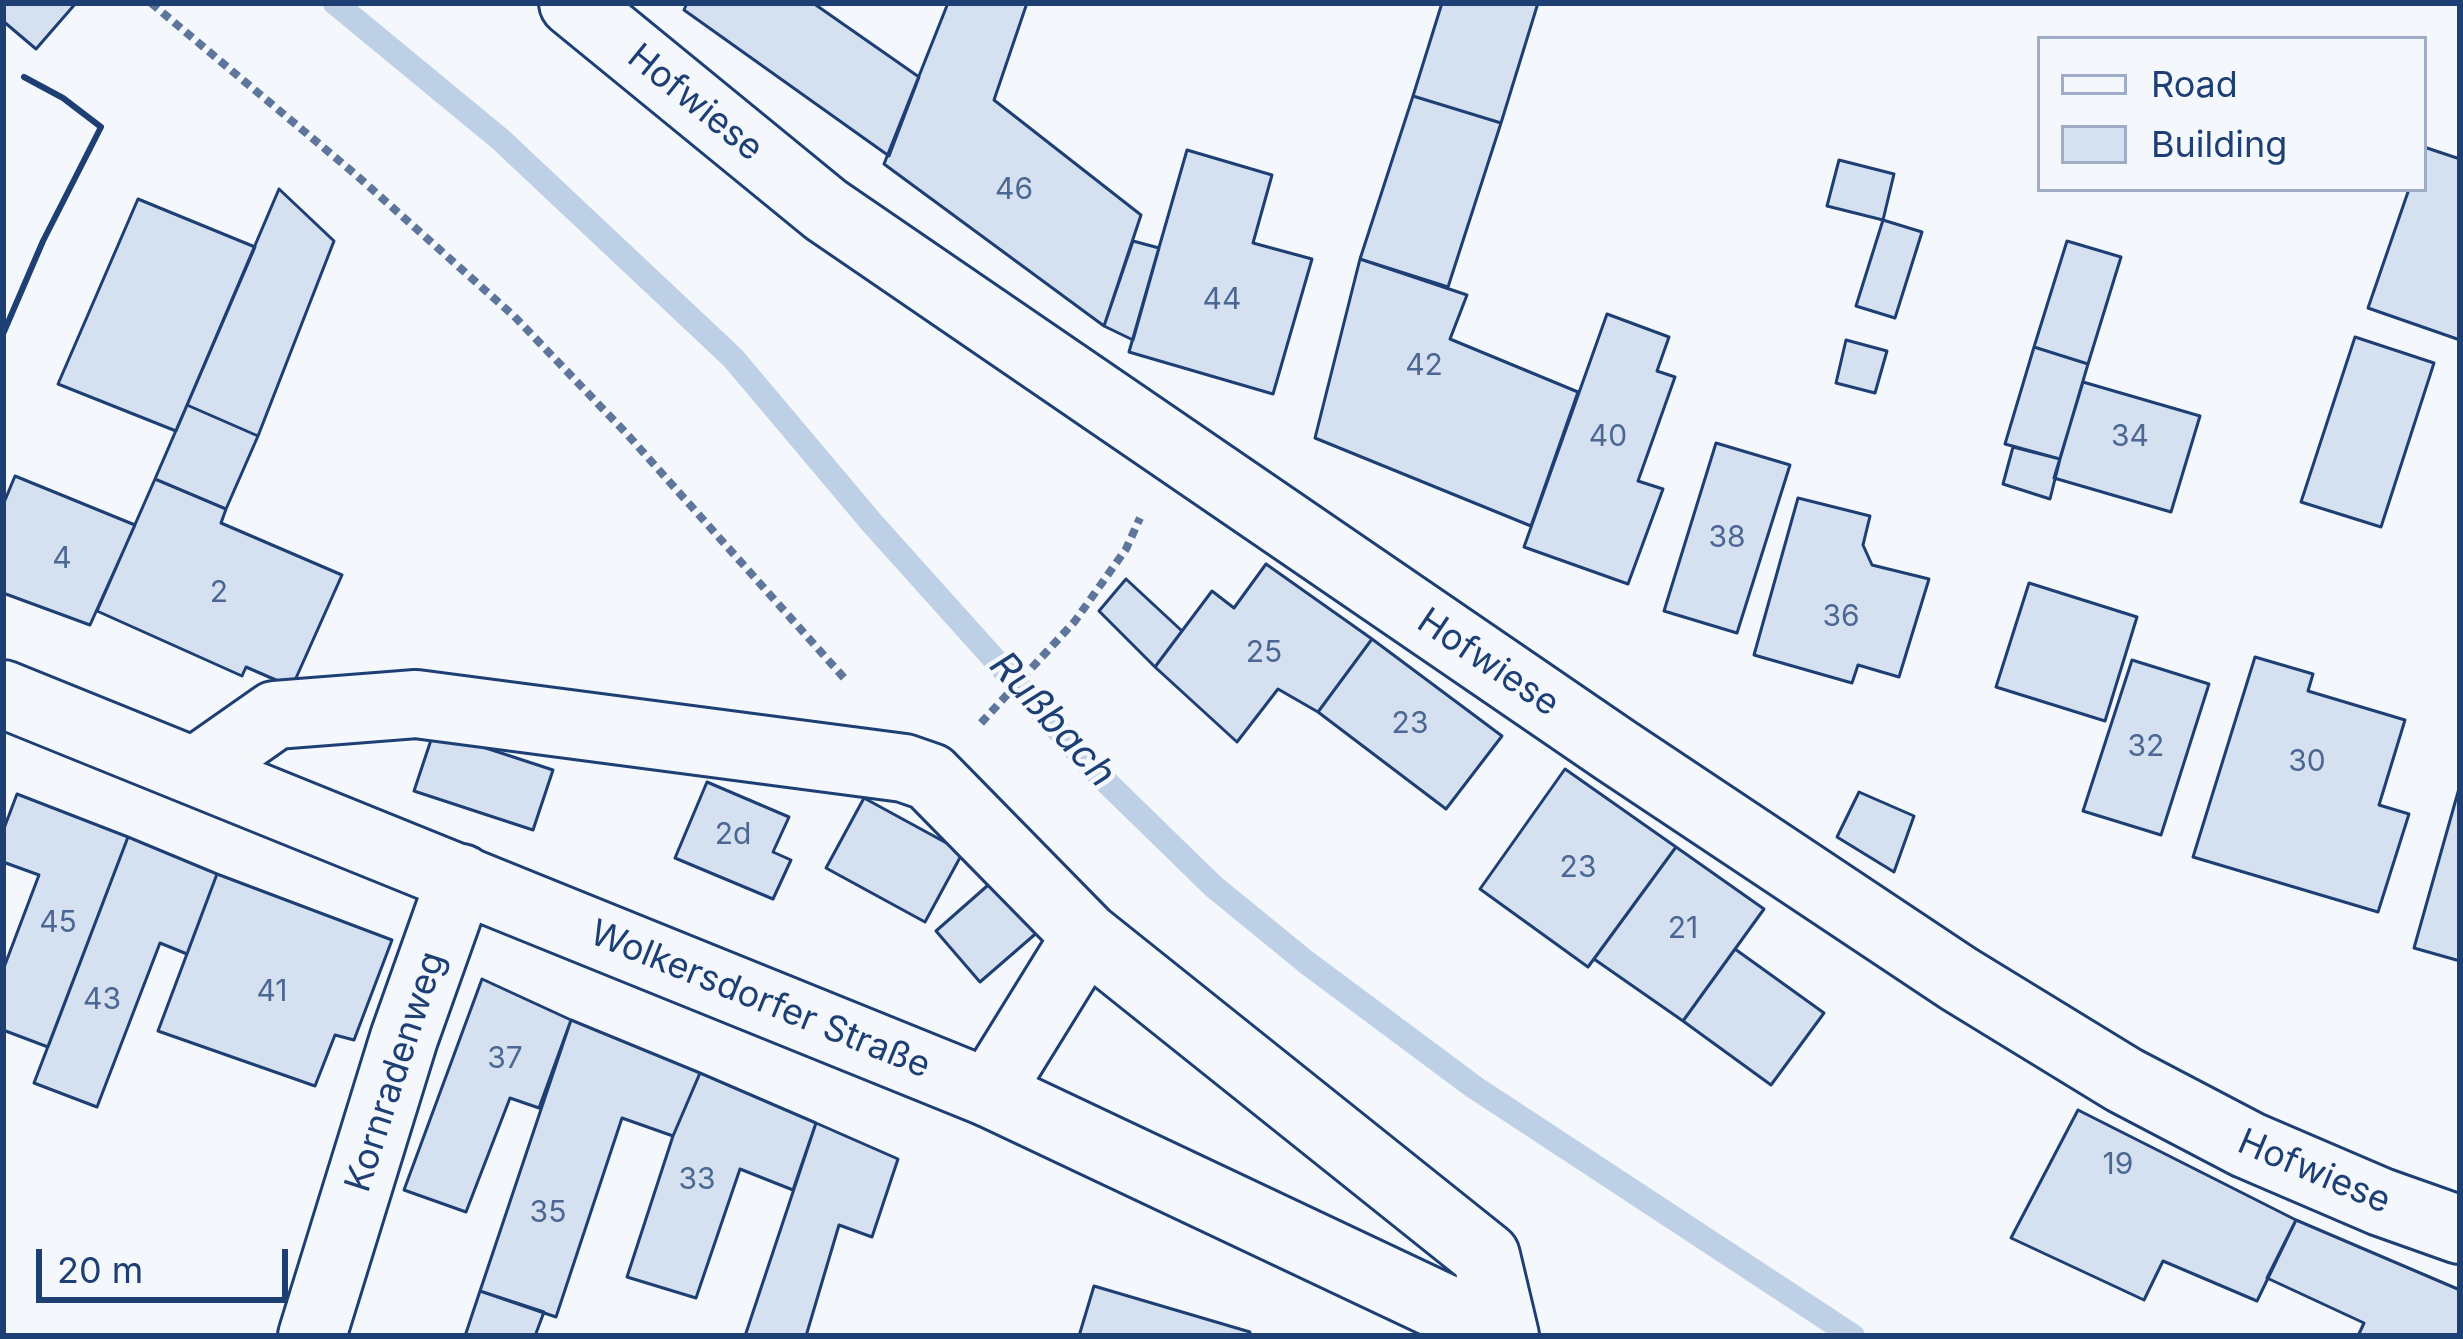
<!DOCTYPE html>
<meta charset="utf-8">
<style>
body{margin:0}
#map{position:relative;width:2463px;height:1339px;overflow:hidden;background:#f4f7fb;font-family:Inter,sans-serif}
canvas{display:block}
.frame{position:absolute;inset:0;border:6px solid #1d3f73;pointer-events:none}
.legend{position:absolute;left:2037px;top:36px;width:390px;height:156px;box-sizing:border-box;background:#f4f7fb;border:3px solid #9eadc5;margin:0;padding:15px 21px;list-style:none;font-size:36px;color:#1d3f73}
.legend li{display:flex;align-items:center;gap:24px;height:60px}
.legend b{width:60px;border:3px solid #9eadc5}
.scale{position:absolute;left:36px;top:1249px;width:252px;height:54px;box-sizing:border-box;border:6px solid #1d3f73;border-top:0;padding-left:15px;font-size:36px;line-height:42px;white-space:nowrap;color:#1d3f73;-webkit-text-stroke:9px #f4f7fb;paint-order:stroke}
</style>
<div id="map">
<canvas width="2463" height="1339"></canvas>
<div class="frame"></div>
<ul class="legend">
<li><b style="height:15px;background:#f4f7fb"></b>Road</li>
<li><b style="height:33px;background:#d5e0f0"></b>Building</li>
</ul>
<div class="scale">20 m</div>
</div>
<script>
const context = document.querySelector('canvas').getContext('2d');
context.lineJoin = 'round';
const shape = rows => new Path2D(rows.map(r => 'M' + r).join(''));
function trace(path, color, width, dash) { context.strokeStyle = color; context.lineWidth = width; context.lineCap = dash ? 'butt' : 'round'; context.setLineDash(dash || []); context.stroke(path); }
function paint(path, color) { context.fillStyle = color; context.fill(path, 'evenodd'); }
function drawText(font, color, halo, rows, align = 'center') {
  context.font = font + ' Inter,sans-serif'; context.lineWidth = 9; context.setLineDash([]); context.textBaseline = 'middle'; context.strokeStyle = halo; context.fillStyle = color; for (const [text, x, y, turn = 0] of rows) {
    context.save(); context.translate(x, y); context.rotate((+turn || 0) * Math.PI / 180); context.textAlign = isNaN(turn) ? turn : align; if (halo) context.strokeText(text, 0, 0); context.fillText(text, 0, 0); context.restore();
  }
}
trace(shape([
 [335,3,500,139,733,358,872,523,1093,769,1213,886,1306,962,1474,1087,1853,1336]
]), '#bed0e5', 24);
const building = shape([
 [3,3,76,3,36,49,3,21,3,3],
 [687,3,813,3,919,77,889,156,684,10,687,3],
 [948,3,1027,3,994,100,1141,215,1104,326,884,164,948,3],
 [1442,3,1538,3,1501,123,1413,96,1442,3],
 [1413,96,1501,123,1448,287,1360,259,1413,96],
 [2424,147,2460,159,2460,340,2368,308,2409,189,2424,189,2424,147],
 [1187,150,1272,175,1253,243,1312,259,1273,394,1129,352,1187,150],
 [1839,160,1894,174,1883,220,1827,206,1839,160],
 [279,189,334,241,258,436,187,405,279,189],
 [138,199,255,247,176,431,58,384,138,199],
 [1883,220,1922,232,1895,318,1856,306,1883,220],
 [1133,241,1159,248,1133,340,1104,326,1133,241],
 [2067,241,2121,257,2088,364,2034,347,2067,241],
 [1360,259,1467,295,1450,339,1578,392,1531,526,1315,438,1360,259],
 [1607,314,1669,337,1657,371,1675,377,1638,481,1663,489,1628,584,1524,547,1607,314],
 [2355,337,2434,363,2381,527,2301,502,2355,337],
 [1846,340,1887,351,1875,393,1836,383,1846,340],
 [2034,347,2088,364,2060,459,2005,444,2034,347],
 [2083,382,2200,416,2171,512,2054,478,2083,382],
 [187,405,258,436,226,509,155,479,187,405],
 [1716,443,1790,465,1737,633,1664,611,1716,443],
 [2013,447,2060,459,2050,499,2003,484,2013,447],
 [15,476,135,525,90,625,3,593,3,505,15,476],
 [155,479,226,509,221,523,342,575,292,687,246,667,242,676,97,611,155,479],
 [1798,498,1870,516,1863,545,1872,565,1929,579,1899,677,1858,665,1852,683,1754,655,1798,498],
 [1266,564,1372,639,1318,712,1278,689,1237,742,1155,667,1212,591,1234,608,1266,564],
 [1126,579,1182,631,1155,667,1099,611,1126,579],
 [2029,583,2137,617,2105,721,1996,687,2029,583],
 [1372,639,1502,736,1446,809,1318,712,1372,639],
 [2255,657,2313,674,2308,691,2405,720,2379,805,2409,814,2378,912,2193,857,2255,657],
 [2132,660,2209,684,2161,835,2083,811,2132,660],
 [434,731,553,770,533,830,414,791,434,731],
 [1565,769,1676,847,1588,967,1480,889,1565,769],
 [707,782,789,817,773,852,791,860,773,899,675,858,707,782],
 [2460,785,2460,961,2414,948,2460,785],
 [1859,792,1914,816,1894,872,1837,837,1859,792],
 [17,794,128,837,48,1047,3,1030,3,970,39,875,3,862,3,831,17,794],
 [864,798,963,852,925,922,826,868,864,798],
 [128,837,217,874,187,954,160,943,97,1107,34,1083,128,837],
 [1676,847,1764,909,1683,1021,1594,959,1676,847],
 [217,874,392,940,354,1040,335,1035,315,1086,158,1031,217,874],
 [995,879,1040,930,980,982,936,931,995,879],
 [1735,949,1824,1013,1771,1085,1683,1021,1735,949],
 [482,979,571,1020,539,1108,510,1098,466,1212,404,1190,482,979],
 [571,1020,700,1073,673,1136,622,1118,556,1317,480,1291,571,1020],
 [700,1073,816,1123,793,1190,740,1169,696,1298,627,1277,673,1136,700,1073],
 [2078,1110,2296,1220,2257,1301,2163,1261,2144,1300,2011,1238,2078,1110],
 [816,1123,898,1159,872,1237,839,1225,806,1336,745,1336,816,1123],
 [2296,1220,2460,1290,2460,1336,2358,1336,2364,1323,2267,1278,2296,1220],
 [1094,1286,1250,1332,1249,1336,1079,1336,1094,1286],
 [480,1291,544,1312,535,1336,465,1336,480,1291]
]);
paint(building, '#d5e0f0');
trace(building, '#1d3f73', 3);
const minor = shape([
 [573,3,826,210,1615,750,1959,979,2124,1080,2248,1145,2381,1202,2460,1230],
 [198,769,275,715,416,704,904,768,930,777,1086,936,1486,1256,1505,1336],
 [989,1093,1086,936],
 [312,1336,404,1038,461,878]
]);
const major = shape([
 [3,694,989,1093,1504,1336]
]);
trace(minor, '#1d3f73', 72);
trace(major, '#1d3f73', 72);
trace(shape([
 [151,3,355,174,514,316,626,433,845,679],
 [981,723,1075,621,1126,549,1140,518]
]), '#5e769c', 8, [9, 6]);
trace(minor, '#f4f7fb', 66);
trace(major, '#f4f7fb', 66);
trace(shape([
 [3,334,43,241,101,127,63,98,24,77]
]), '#1d3f73', 6);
drawText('30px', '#4b6792', null, [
 ["46",1014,190],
 ["44",1222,300],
 ["42",1424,366],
 ["40",1608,437],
 ["34",2130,437],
 ["38",1727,538],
 ["4",62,559],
 ["2",219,593],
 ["36",1841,617],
 ["25",1264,653],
 ["23",1410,724],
 ["32",2146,747],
 ["30",2307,762],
 ["2d",733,835],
 ["23",1578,868],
 ["45",58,923],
 ["21",1683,929],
 ["41",272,992],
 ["43",102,1000],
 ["37",505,1059],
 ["19",2118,1165],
 ["33",697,1180],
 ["35",548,1213]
]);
drawText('36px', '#1d3f73', '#f4f7fb', [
 ["Hofwiese",695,103,39],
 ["Hofwiese",1488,663,34],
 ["Wolkersdorfer Straße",760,1000,22],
 ["Kornradenweg",396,1072,-72],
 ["Hofwiese",2314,1172,23]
]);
drawText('italic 39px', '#1d3f73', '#f4f7fb', [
 ["Rußbach",1052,720,48]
]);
</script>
